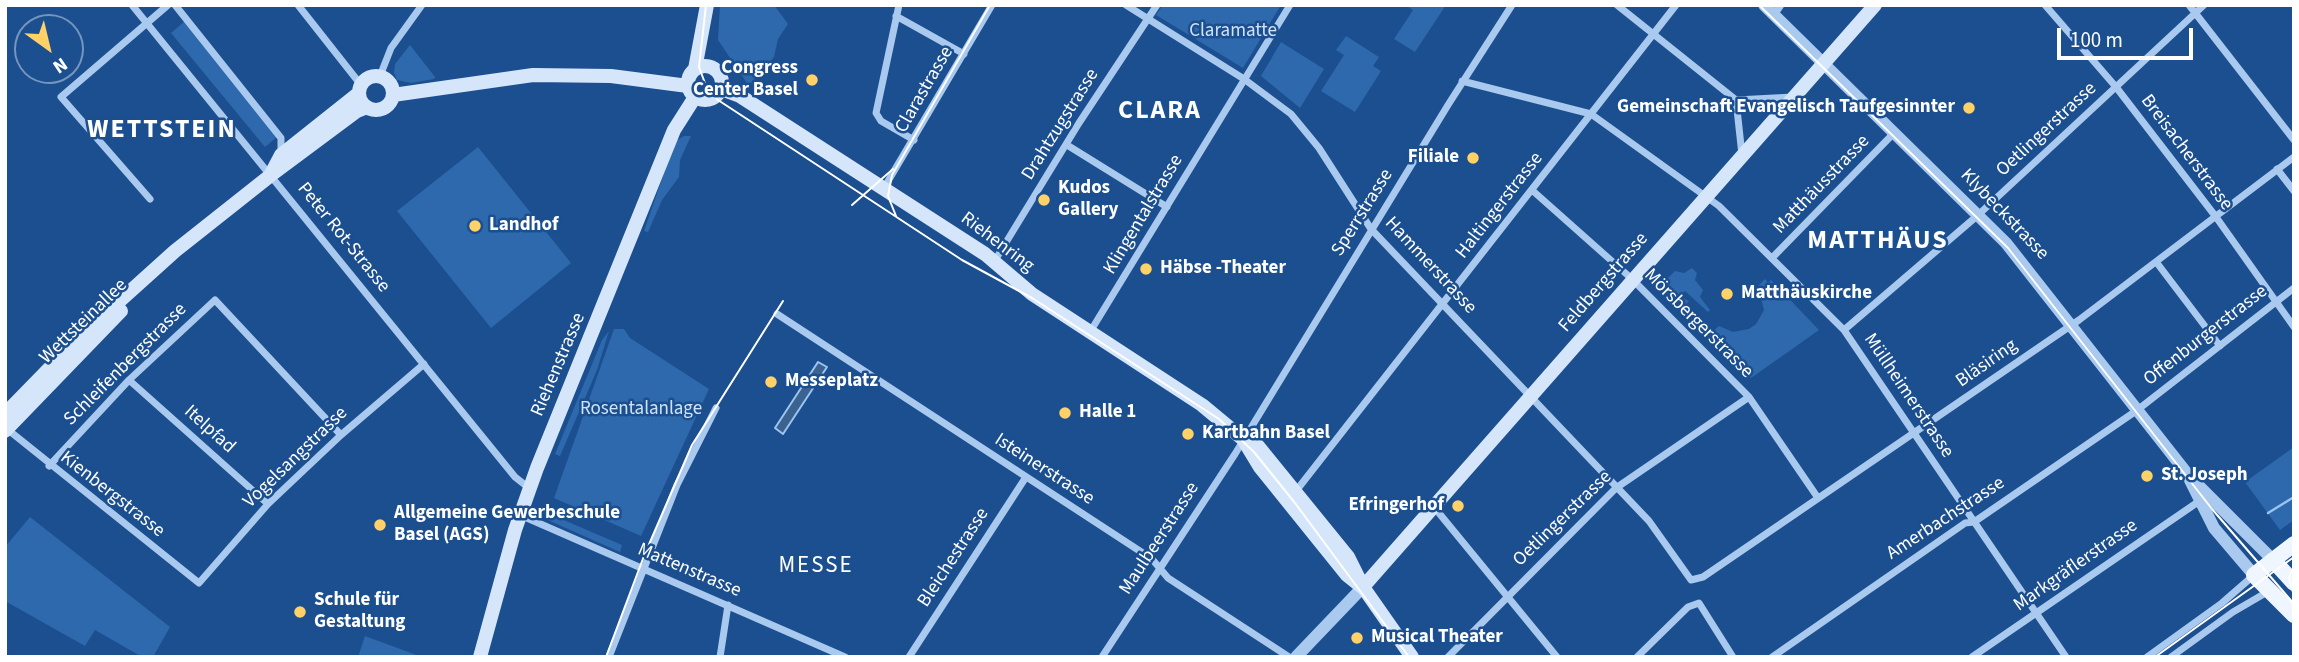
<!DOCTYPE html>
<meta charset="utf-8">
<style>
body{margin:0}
#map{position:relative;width:2299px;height:662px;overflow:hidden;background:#1b4f8f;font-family:"Source Sans 3",sans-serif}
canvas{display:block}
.frame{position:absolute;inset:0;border:7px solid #fff;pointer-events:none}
.north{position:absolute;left:14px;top:14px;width:70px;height:70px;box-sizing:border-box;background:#1b4f8f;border:2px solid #7695bc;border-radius:50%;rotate:146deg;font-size:19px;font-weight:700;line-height:28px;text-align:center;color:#fff}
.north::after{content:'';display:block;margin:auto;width:24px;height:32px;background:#ffd166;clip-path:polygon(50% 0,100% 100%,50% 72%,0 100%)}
.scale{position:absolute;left:2057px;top:28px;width:136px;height:32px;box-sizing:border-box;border:4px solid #fff;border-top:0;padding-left:9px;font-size:21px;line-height:24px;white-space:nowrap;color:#fff;-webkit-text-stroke:5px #1b4f8f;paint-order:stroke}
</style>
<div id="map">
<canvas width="2299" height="662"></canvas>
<div class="frame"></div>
<div class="north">N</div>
<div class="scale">100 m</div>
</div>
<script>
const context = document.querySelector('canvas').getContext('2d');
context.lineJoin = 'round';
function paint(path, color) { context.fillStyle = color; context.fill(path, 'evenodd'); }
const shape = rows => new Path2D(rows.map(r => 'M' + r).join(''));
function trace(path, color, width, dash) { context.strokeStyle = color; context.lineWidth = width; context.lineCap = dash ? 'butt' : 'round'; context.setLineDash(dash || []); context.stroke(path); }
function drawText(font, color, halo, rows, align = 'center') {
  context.font = font + ' "Source Sans 3",sans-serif'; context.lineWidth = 5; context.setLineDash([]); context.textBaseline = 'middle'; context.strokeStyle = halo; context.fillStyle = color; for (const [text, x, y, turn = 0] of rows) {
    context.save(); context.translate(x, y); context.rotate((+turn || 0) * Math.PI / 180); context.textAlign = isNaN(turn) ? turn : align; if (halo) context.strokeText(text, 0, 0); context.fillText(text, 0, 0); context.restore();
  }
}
paint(shape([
 [720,5,774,5,788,24,778,39,774,57,749,86,718,40],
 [1163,5,1281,5,1243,68,1156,15],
 [1405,5,1446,5,1415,52,1394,39,1413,10],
 [185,21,277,137,265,147,171,33],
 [1346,36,1379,57,1373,66,1381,71,1355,112,1321,91,1344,55,1336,50],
 [1281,42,1324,69,1300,108,1261,76],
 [410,45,435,77,434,79,411,83,397,80,394,73,395,64],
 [684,136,691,136,680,160,679,177,662,200,648,232,644,231,669,159,677,140],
 [478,147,571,263,491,328,397,211],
 [1692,268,1697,273,1695,280,1703,290,1700,297,1710,310,1708,312,1685,291,1681,297,1689,301,1682,308,1660,286,1675,271,1684,273],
 [1765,279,1768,283,1771,280,1819,330,1751,378,1709,335,1719,326,1733,332,1749,329,1756,324,1764,310,1758,286],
 [614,329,624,329,630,338,709,389,641,536,554,498],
 [609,331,597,370,560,456,555,454,602,340],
 [2294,447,2294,520,2280,530,2245,482],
 [545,512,622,545,620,552,543,518],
 [30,517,170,627,153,657,142,657,95,630,85,646,5,601,5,547],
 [365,636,422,657,358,657]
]), '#2e69ad');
const water = shape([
 [818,362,827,367,783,434,775,428,818,362]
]);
paint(water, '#3c6290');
trace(water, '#9cc4f0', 2);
trace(shape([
 [2268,513,2294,497]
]), '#9cc4f0', 2.5);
trace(shape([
 [132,5,515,477,529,488],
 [175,5,281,138,281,153],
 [298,5,361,85],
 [899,5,876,113,881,121,914,140],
 [1126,5,1244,79,1291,114,1319,148,1371,229,1649,521,1691,580,1703,577,2079,320,2294,157],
 [1617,5,1736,100,1793,97],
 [2045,5,2116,87,2216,217,2294,327],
 [2189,5,2294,140],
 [1774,15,1781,5],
 [896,16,964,54],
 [380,76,391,48,422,5],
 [1462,81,1591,114,1719,206,1844,330,2066,657],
 [1736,100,1742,155],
 [1067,145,1167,207],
 [2277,169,2294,191],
 [884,188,992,5],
 [1533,191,1632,279,1749,397,1818,498],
 [150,199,61,97,168,5],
 [1772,258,1893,134],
 [994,262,1079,123,1157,5],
 [2157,263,2220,346],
 [777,314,1152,559,1168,578,1289,657],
 [1844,330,1977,216,2204,5],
 [1090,332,1290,5],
 [129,380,268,504],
 [7,429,199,583,268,504,341,435,424,364],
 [49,466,129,380,215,300,341,435],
 [1296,491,1676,5],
 [1434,507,1557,657],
 [520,515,845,657],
 [609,657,677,485,716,408],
 [720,657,728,605],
 [909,657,1026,477],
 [1102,657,1235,454,1448,105,1512,5],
 [1448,657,1616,488,1749,397],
 [1637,657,1688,607,1699,603,1733,657],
 [1772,657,1965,523,1974,522,2136,411,2294,288],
 [1972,657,2198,502],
 [2147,657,2222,603,2253,576],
 [2171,657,2233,612,2269,591]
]), '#a9c9ee', 7);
trace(shape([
 [1764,5,2006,243,2189,476,2273,560],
 [2190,480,2214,528,2254,575],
 [1296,657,1363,587]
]), '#a9c9ee', 12);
trace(shape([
 '688 83a17 17 0 1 1 34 0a17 17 0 1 1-34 0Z',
 [695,69,707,5],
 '359 93a17 17 0 1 1 34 0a17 17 0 1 1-34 0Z',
 [721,89,740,96,985,254,1032,294,1202,405,1243,439,1257,445,1348,557,1363,587,1412,657],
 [393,95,533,75,611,76,688,86],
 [271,174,281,155,359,93],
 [5,414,84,333,175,251,271,175,357,111,367,107],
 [5,431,121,311],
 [1243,439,1260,467,1347,575,1362,587],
 [1363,587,1875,5],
 [480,657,515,530,537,468,674,130,695,97]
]), '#d6e6fa', 14);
trace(shape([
 [2294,544,2254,575,2294,615],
 [2273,560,2294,583]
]), '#f0f6ff', 16);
trace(shape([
 [706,5,699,67,706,86,718,100,962,260,1032,298,1219,419,1254,452,1295,503,1409,657],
 [1759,5,2008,248,2212,509,2294,604],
 [852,205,893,169],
 [896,216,888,196,892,175,990,5],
 [2294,566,2289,578,2294,596],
 [606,657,644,556,692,445,783,301],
 [2155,657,2294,557]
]), '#fff', 2);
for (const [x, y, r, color] of [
 [812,80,7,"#ffd166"],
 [1969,108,7,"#ffd166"],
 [1473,158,7,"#ffd166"],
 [1044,200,7,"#ffd166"],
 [475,226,7,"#ffd166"],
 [1146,269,7,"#ffd166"],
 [1727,294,7,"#ffd166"],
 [771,382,7,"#ffd166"],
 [1065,413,7,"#ffd166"],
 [1188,434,7,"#ffd166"],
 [2147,476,7,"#ffd166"],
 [1458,506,7,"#ffd166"],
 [380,525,7,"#ffd166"],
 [300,612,7,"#ffd166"],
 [1357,638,7,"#ffd166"]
]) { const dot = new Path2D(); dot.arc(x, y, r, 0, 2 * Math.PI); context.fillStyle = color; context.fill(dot); trace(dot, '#1b4f8f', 2.5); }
drawText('19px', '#cfe3fa', '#1b4f8f', [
 ["Claramatte",1233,32],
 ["Rosentalanlage",641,410]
]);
drawText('bold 19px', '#fff', '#1b4f8f', [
 ["Congress",798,69,"right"],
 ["Center Basel",798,91,"right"],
 ["Gemeinschaft Evangelisch Taufgesinnter",1955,108,"right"],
 ["Filiale",1459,158,"right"],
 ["Kudos",1058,189],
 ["Gallery",1058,211],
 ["Landhof",489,226],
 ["Häbse -Theater",1160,269],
 ["Matthäuskirche",1741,294],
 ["Messeplatz",785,382],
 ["Halle 1",1079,413],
 ["Kartbahn Basel",1202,434],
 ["St. Joseph",2161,476],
 ["Efringerhof",1444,506,"right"],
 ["Allgemeine Gewerbeschule",394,514],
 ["Basel (AGS)",394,536],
 ["Schule für",314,601],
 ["Gestaltung",314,623],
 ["Musical Theater",1371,638]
], 'left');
drawText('19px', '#fff', '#1b4f8f', [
 ["Clarastrasse",925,90,-60],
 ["Drahtzugstrasse",1061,125,-58],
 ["Oetlingerstrasse",2047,130,-43],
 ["Breisacherstrasse",2186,153,53],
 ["Matthäusstrasse",1822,185,-46],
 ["Haltingerstrasse",1500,206,-52],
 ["Sperrstrasse",1363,213,-58],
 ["Klingentalstrasse",1144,215,-59],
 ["Klybeckstrasse",2004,215,46],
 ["Peter Rot-Strasse",343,238,51],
 ["Riehenring",997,243,37],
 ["Hammerstrasse",1430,266,47],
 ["Feldbergstrasse",1604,283,-49],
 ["Wettsteinallee",84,322,-44],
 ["Mörsbergerstrasse",1698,324,45],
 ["Offenburgerstrasse",2206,336,-38],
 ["Bläsiring",1987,364,-35],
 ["Schleifenbergstrasse",126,365,-45],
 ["Riehenstrasse",559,365,-67],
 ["Müllheimerstrasse",1908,396,56],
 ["Itelpfad",209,430,42],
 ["Vogelsangstrasse",296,458,-44],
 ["Isteinerstrasse",1044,470,33],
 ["Kienbergstrasse",112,495,38],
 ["Oetlingerstrasse",1563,519,-44],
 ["Amerbachstrasse",1946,519,-33],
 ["Maulbeerstrasse",1160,539,-57],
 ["Bleichestrasse",954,558,-57],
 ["Markgräflerstrasse",2076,566,-35],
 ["Mattenstrasse",689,571,23]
]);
context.letterSpacing = '2px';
drawText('23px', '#fff', '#1b4f8f', [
 ["MESSE",816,567]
]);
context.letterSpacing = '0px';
context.letterSpacing = '2px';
drawText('bold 26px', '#fff', '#1b4f8f', [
 ["CLARA",1160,112],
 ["WETTSTEIN",162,131],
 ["MATTHÄUS",1878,242]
]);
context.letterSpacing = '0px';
</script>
